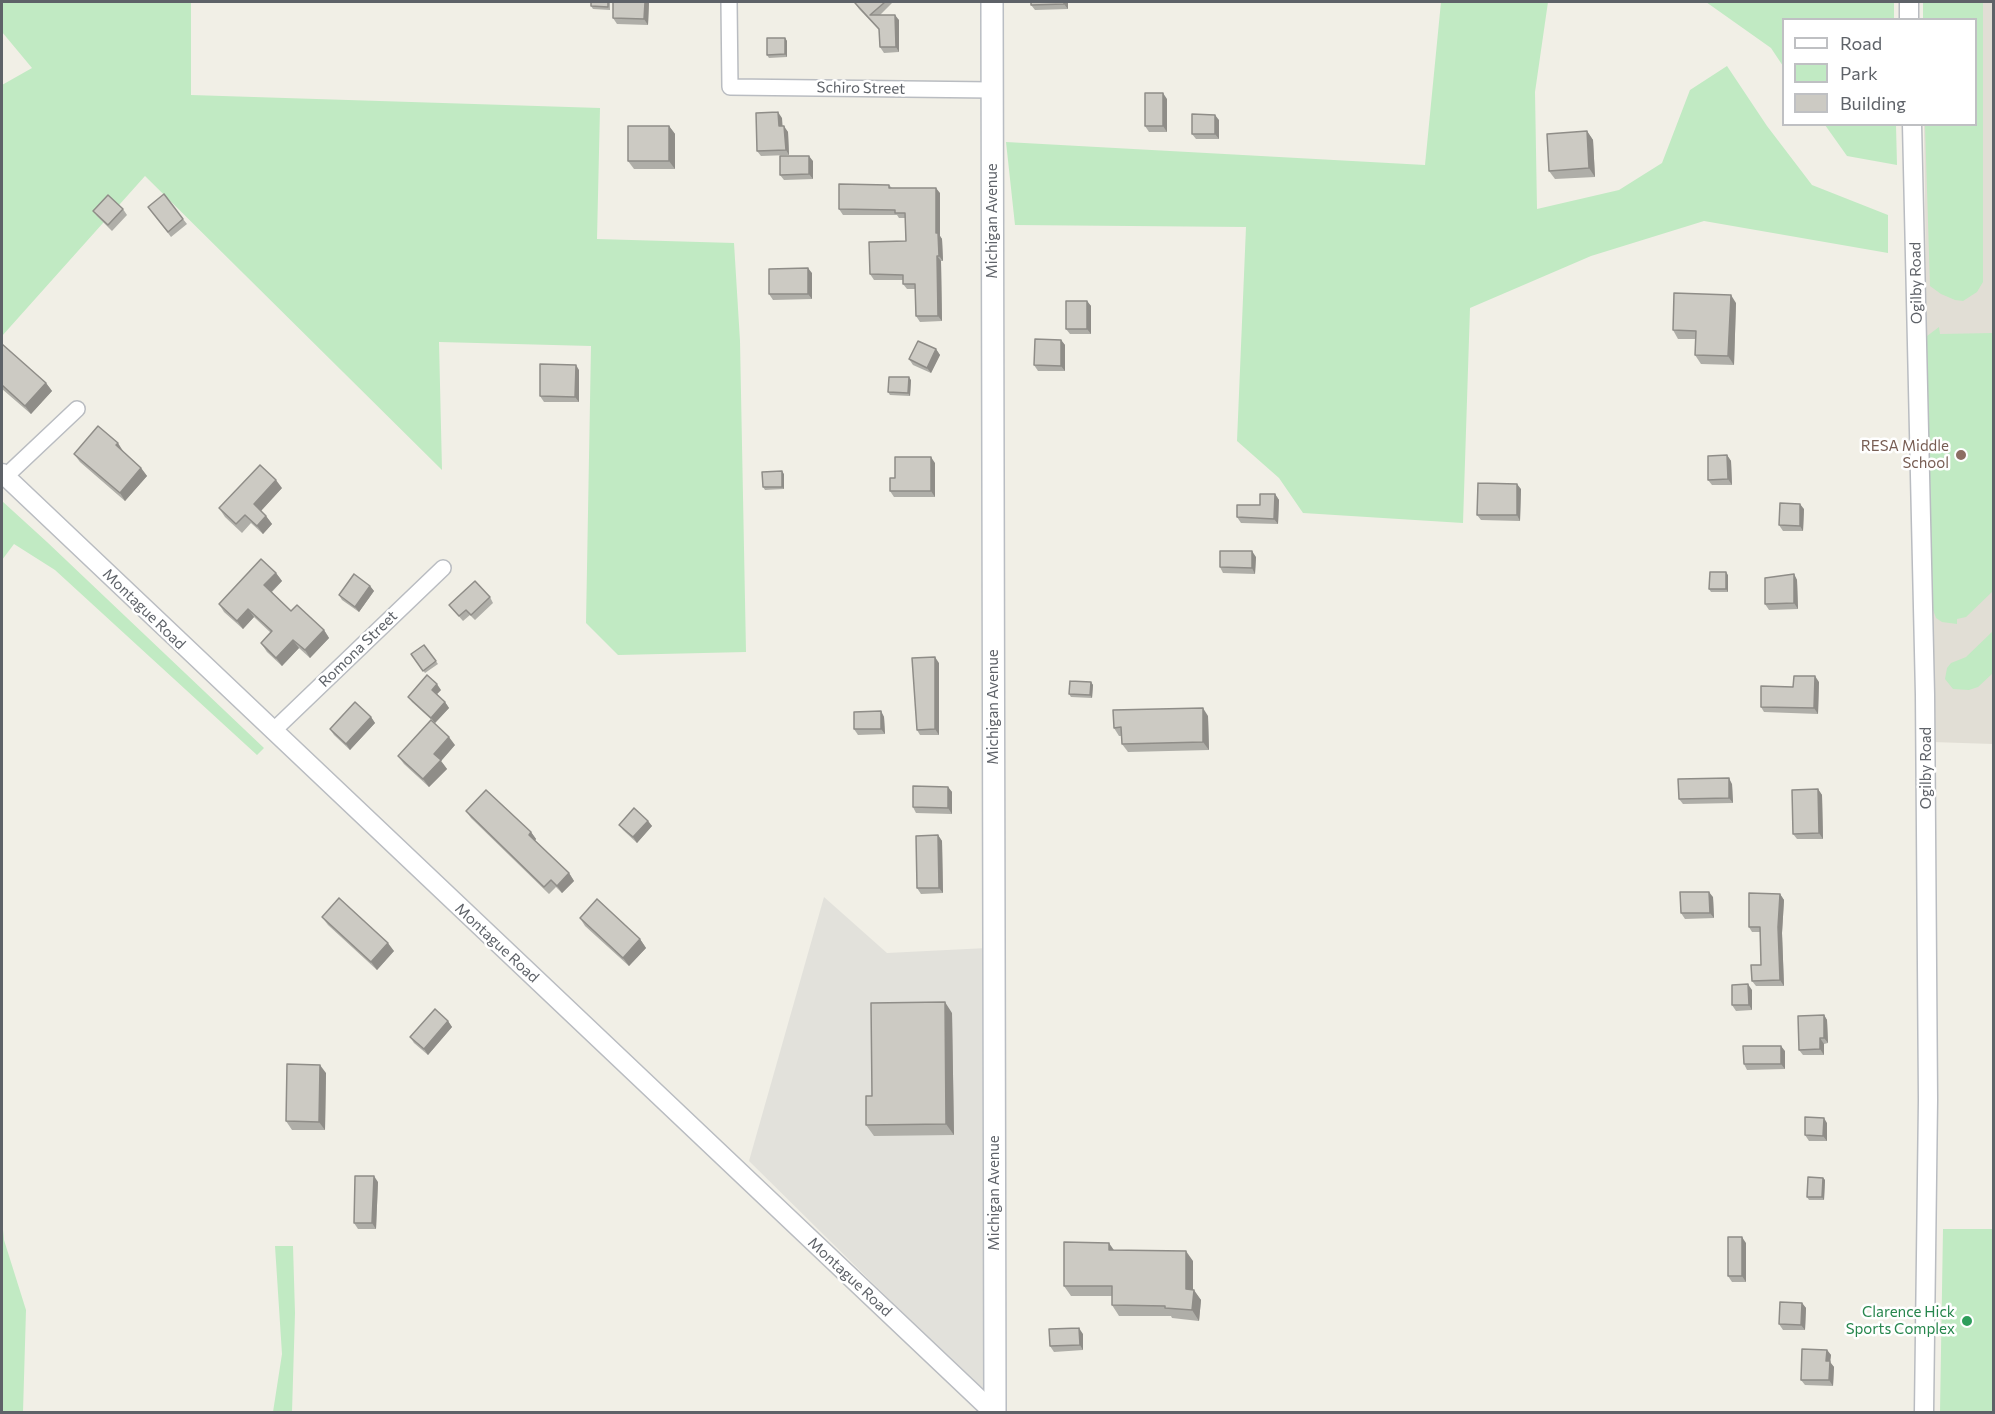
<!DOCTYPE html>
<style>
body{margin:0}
#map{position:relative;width:1995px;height:1414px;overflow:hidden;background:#f1efe6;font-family:Commissioner,sans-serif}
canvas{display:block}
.frame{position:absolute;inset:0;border:3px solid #5e6268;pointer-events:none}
.legend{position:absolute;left:1782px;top:18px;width:195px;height:108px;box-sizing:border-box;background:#fff;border:2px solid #bfc0c3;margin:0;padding:8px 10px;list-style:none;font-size:18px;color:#5e6268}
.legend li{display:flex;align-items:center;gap:12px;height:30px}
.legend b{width:30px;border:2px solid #bfc0c3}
</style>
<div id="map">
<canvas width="1995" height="1414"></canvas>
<div class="frame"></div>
<ul class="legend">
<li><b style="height:8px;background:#fff"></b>Road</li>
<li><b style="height:16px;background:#c1eac3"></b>Park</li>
<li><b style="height:16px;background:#cccac3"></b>Building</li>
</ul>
</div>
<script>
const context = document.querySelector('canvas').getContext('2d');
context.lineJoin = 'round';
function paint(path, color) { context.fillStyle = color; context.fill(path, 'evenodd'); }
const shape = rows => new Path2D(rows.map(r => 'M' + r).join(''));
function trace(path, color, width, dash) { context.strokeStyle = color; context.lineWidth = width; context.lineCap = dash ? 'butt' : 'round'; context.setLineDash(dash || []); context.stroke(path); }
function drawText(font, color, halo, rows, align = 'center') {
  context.font = font + ' Commissioner,sans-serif'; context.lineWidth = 5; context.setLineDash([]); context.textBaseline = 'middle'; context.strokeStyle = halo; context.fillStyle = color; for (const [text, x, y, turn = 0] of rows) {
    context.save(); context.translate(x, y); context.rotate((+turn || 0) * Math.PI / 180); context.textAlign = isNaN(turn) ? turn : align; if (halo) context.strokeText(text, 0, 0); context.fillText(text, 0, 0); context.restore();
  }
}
paint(shape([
 [824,897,887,953,987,948,985,1394,749,1161]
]), '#e2e1db');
paint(shape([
 [1923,2,1993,2,1993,744,1932,742,1924,125,1976,124,1976,20,1923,19]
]), '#e1ded5');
paint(shape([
 [2,2,191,2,191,95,600,108,597,239,734,243,740,341,746,652,618,655,586,623,591,346,439,342,442,470,145,176,2,336,2,85,32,68,2,32],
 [1441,2,1548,2,1535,92,1537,209,1619,190,1662,163,1690,90,1727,66,1767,126,1812,185,1888,215,1888,253,1704,221,1591,256,1470,308,1463,523,1303,513,1279,478,1237,441,1246,227,1015,225,1006,142,1425,165],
 [1706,2,1894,2,1894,19,1784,20,1783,66,1771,48],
 [1923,2,1983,2,1983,282,1977,292,1963,301,1955,300,1941,294,1930,286,1925,125,1976,124,1976,20,1923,19],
 [1825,125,1896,125,1897,165,1847,156],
 [1939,327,1940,334,1993,333,1993,591,1966,617,1957,619,1957,624,1942,622,1936,618,1930,602,1926,349,1927,336],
 [2,501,47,542,264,748,257,755,55,570,14,544,2,560],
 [1993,631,1993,673,1978,687,1969,690,1953,689,1945,679,1947,668,1951,663,1966,657],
 [2,1219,4,1240,26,1310,23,1412,2,1412],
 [1943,1229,1993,1229,1993,1412,1940,1412],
 [275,1246,293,1246,295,1313,292,1412,273,1412,282,1354]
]), '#c1eac3');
const minor = shape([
 [729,2,730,87,992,90],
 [6,476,77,409],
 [273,731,443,568]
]);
const tertiary = shape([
 [1909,2,1909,20],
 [1912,124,1925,695,1928,1100,1924,1412],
 [2,473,993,1412]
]);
const secondary = shape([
 [992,2,995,1412]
]);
trace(minor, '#b9bcc1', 18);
trace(tertiary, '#b9bcc1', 21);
trace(secondary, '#b9bdc3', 24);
trace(minor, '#fff', 15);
trace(tertiary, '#fff', 18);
trace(secondary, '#fff', 21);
paint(shape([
 [610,2,610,10,593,9,591,6],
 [649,2,648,25,617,24,613,18],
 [857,2,891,2,892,3,880,15,899,20,899,52,884,53,880,47,879,30,859,9,855,3],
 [1068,2,1068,9,1035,10,1031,5],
 [785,38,787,41,787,57,769,58,767,55],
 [1167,99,1167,132,1149,132,1145,126],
 [782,118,782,126,788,132,789,155,761,156,757,151],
 [1219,120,1219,139,1196,139,1192,134],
 [669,126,675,134,675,169,634,169,628,161],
 [1587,131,1593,140,1595,177,1555,179,1549,171],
 [813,161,813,179,784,180,780,175],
 [889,185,892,188,940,193,940,236,942,239,943,261,941,261,942,321,920,322,916,316,915,289,907,289,903,284,903,280,874,280,870,274,906,241,905,218,899,218,897,215,843,215,839,209],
 [123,209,127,215,112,231,97,216,93,211],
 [152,212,183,219,187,224,171,237],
 [812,273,812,299,773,300,769,294],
 [1087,301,1091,306,1091,334,1070,334,1066,329],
 [1736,303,1734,365,1701,364,1695,355,1696,339,1678,339,1673,330],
 [1061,340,1065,345,1065,371,1038,371,1034,365],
 [2,344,46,383,52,391,31,414,2,389],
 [936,349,940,355,931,373,913,365,909,359],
 [579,370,579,402,544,402,540,396],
 [911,380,910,396,890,395,888,392],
 [123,451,141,468,147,476,125,501,80,462,74,454],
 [1727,455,1731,461,1732,485,1712,485,1708,480],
 [935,463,935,497,894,497,890,491,895,478],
 [784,474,784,489,765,490,763,487],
 [282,488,261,511,266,516,272,524,263,534,251,523,242,533,225,517,219,508],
 [1521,489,1520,521,1481,520,1477,515],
 [1275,494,1279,500,1278,524,1241,523,1237,517,1260,505],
 [1804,509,1803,531,1783,531,1779,525],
 [1256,557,1255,574,1223,573,1220,567],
 [276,573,282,581,272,592,291,611,324,630,329,638,310,658,299,648,282,666,267,652,261,643,271,633,254,617,243,629,224,612,219,604],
 [1794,574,1797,580,1798,609,1769,610,1765,604],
 [1728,575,1728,592,1711,592,1709,589],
 [370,586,374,591,359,612,342,600,339,595],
 [490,597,493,603,475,620,470,615,463,621,449,605],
 [424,645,438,664,425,673,411,654],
 [939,663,939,735,920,735,917,730],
 [1091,682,1093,685,1092,698,1071,697,1069,694],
 [1819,682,1818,714,1764,712,1761,707,1793,687],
 [441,690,437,694,445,702,449,708,435,723,412,702,408,697],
 [881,711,884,717,885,734,858,735,854,729],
 [1208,716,1209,750,1128,752,1122,744,1122,736,1119,736,1114,728],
 [371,717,375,723,350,750,334,735,330,729],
 [455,745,441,761,447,769,429,787,404,764,398,756],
 [1732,784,1733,803,1683,804,1679,799],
 [948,787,952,792,952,814,916,813,913,807],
 [1818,789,1822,795,1823,839,1797,839,1793,834],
 [466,811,531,832,536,839,535,841,569,873,574,881,562,893,556,887,549,894,471,818],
 [648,821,652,826,637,843,623,830,619,825],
 [938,835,942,841,943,893,921,894,917,888],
 [1780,894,1784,900,1782,933,1784,986,1756,986,1752,981,1761,965,1760,932,1752,932,1749,927],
 [1713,897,1714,918,1685,919,1681,913],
 [322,917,394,951,377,970,328,925],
 [580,918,640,939,646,948,629,966,585,926],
 [1752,990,1752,1010,1736,1011,1732,1005],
 [952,1013,954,1135,874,1136,866,1125,872,1096],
 [1824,1015,1827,1020,1828,1043,1824,1044,1824,1055,1803,1055,1799,1050],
 [448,1021,452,1027,428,1055,414,1043,410,1037],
 [1785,1051,1785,1069,1747,1070,1744,1064],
 [326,1073,325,1130,292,1130,286,1121],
 [1827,1123,1827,1141,1809,1141,1805,1135],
 [1823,1178,1825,1180,1824,1200,1809,1200,1807,1197],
 [378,1182,376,1229,358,1229,354,1223],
 [1746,1243,1746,1282,1732,1282,1728,1276],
 [1114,1250,1193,1261,1193,1290,1201,1300,1199,1321,1172,1318,1171,1316,1119,1316,1112,1305,1112,1296,1071,1296,1064,1286],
 [1802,1303,1806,1308,1805,1330,1783,1330,1779,1324],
 [1083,1334,1083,1350,1054,1352,1050,1346],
 [1827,1350,1831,1355,1830,1362,1834,1367,1833,1386,1805,1385,1801,1380]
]), '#afaea8');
paint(shape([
 [645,2,649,2,648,25,644,19],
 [1064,2,1068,2,1068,9,1064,4],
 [895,15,899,20,899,52,896,47],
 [785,38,787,41,787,57,785,54],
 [1163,93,1167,99,1167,132,1163,126],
 [778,112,782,118,783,132,779,126],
 [1215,115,1219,120,1219,139,1215,134],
 [669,126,675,134,675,169,669,161],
 [784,126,788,132,789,155,786,150],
 [1587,131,1593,140,1595,177,1589,168],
 [809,156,813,161,813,179,809,174],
 [936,188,940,193,940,236,942,239,943,261,939,256,936,233],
 [937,256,941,261,942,321,938,316],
 [808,268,812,273,812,299,808,294],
 [1731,295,1736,303,1734,365,1728,356],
 [1087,301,1091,306,1091,334,1087,329],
 [1061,340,1065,345,1065,371,1061,366],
 [936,349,940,355,931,373,927,368],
 [576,365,579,370,579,402,575,397],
 [909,377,911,380,910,396,908,393],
 [46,383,52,391,31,414,25,406],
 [118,443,123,451,121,454,116,445],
 [1727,455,1731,461,1732,485,1728,479],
 [931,457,935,463,935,497,931,491],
 [141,468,147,476,125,501,120,493],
 [782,471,784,474,784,489,782,487],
 [276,480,282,488,259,513,254,504],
 [1517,484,1521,489,1520,521,1517,515],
 [1275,494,1279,500,1278,524,1274,519],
 [1800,504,1804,509,1803,531,1800,526],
 [266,516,272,524,263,534,257,526],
 [1252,551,1256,557,1255,574,1252,568],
 [1726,572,1728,575,1728,592,1726,589],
 [276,573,282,581,270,593,264,585],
 [1794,574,1797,580,1798,609,1794,603],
 [370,586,374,591,359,612,355,607],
 [248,609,254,617,243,629,237,621],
 [324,630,329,638,310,658,305,650],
 [293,640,299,648,282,666,276,658],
 [935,657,939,663,939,735,935,729],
 [1815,676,1819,682,1818,714,1814,708],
 [1091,682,1093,685,1092,698,1090,695],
 [437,684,441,690,436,695,432,690],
 [445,702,449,708,435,723,431,718],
 [1203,708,1208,716,1209,750,1203,742],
 [881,711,884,717,885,734,881,729],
 [371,717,375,723,350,750,346,744],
 [449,737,455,745,441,761,447,769,429,787,423,779,434,754],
 [1729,778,1732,784,1733,803,1729,798],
 [948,787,952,792,952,814,948,808],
 [1818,789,1822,795,1823,839,1819,833],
 [648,821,652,826,637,843,633,837],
 [531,832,536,839,534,842,529,835],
 [938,835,942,841,943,893,939,888],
 [569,873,574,881,562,893,557,886],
 [1709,892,1713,897,1714,918,1710,913],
 [1780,894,1784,900,1782,933,1784,986,1780,980,1778,927],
 [640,939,646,948,629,966,623,958],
 [388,943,394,951,377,970,371,962],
 [1748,984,1752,990,1752,1010,1749,1005],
 [945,1002,952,1013,954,1135,946,1124],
 [1824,1015,1827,1020,1828,1043,1824,1038],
 [448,1021,452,1027,428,1055,424,1049],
 [1820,1038,1824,1044,1824,1055,1820,1049],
 [1781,1046,1785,1051,1785,1069,1781,1064],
 [320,1065,326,1073,325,1130,319,1122],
 [1824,1118,1827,1123,1827,1141,1823,1136],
 [374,1176,378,1182,376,1229,372,1223],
 [1823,1178,1825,1180,1824,1200,1822,1197],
 [1742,1237,1746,1243,1746,1282,1742,1276],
 [1109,1243,1116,1253,1109,1250],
 [1186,1251,1193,1261,1193,1294,1194,1290,1201,1300,1199,1321,1192,1310,1186,1289],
 [1802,1303,1806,1308,1805,1330,1801,1325],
 [1079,1328,1083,1334,1083,1350,1080,1345],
 [1827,1350,1831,1355,1830,1362,1834,1367,1833,1386,1829,1380,1826,1361]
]), '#8f8d88');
const building = shape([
 [591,2,608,2,608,7,591,6,591,2],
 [613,2,645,2,644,19,613,18,613,2],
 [857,2,885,2,870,15,895,15,896,47,880,47,879,29,855,3,857,2],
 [1031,2,1064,2,1064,4,1031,5,1031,2],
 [767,38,785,38,785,54,767,55,767,38],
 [1145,93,1163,93,1163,126,1145,126,1145,93],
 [778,112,779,126,784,126,786,150,757,151,756,113,778,112],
 [1192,114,1215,115,1215,134,1192,134,1192,114],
 [628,126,669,126,669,161,628,161,628,126],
 [1587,131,1589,168,1549,171,1547,134,1587,131],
 [780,156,809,156,809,174,780,175,780,156],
 [839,184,889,185,889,188,936,188,936,233,938,233,939,256,937,256,938,316,916,316,915,284,903,284,903,275,870,274,869,242,906,241,905,213,895,213,895,210,839,209,839,184],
 [164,194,183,219,168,232,148,207,164,194],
 [108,195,123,209,108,225,93,211,108,195],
 [808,268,808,294,769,294,769,269,808,268],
 [1674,293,1731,295,1728,356,1695,355,1696,331,1673,330,1674,293],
 [1066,301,1087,301,1087,329,1066,329,1066,301],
 [1035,339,1061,340,1061,366,1034,365,1035,339],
 [918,341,936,349,927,368,909,359,918,341],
 [2,344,46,383,25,406,2,385,2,344],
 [540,364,576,365,575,397,540,396,540,364],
 [889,377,909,377,908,393,888,392,889,377],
 [98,426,118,443,116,445,141,468,120,493,74,454,98,426],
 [1727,455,1728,479,1708,480,1708,456,1727,455],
 [895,457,931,457,931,491,890,491,890,478,895,478,895,457],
 [260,465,276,480,254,504,266,516,257,526,245,515,236,524,219,508,260,465],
 [782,471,782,487,763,487,762,472,782,471],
 [1478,483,1517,484,1517,515,1477,515,1478,483],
 [1260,494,1275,494,1274,519,1237,517,1237,505,1260,505,1260,494],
 [1780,503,1800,504,1800,526,1779,525,1780,503],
 [1220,551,1252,551,1252,568,1220,567,1220,551],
 [261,559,276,573,264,585,291,611,297,605,324,630,305,650,293,640,276,658,261,643,272,631,248,609,237,621,219,604,261,559],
 [1710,572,1726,572,1726,589,1709,589,1710,572],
 [354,574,370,586,355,607,339,595,354,574],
 [1794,574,1794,603,1765,604,1765,578,1794,574],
 [475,581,490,597,471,615,466,610,459,616,449,605,475,581],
 [424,645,436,661,423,671,411,654,424,645],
 [935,657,935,729,917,730,912,658,935,657],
 [427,675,437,684,432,690,445,702,431,718,408,697,427,675],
 [1794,676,1815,676,1814,708,1761,707,1761,686,1793,687,1794,676],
 [1070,681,1091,682,1090,695,1069,694,1070,681],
 [355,702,371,717,346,744,330,729,355,702],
 [1203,708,1203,742,1122,744,1121,727,1114,728,1113,710,1203,708],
 [881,711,881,729,854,729,854,712,881,711],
 [431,720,449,737,434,754,441,760,423,779,398,756,431,720],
 [1729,778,1729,798,1679,799,1678,779,1729,778],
 [913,786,948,787,948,808,913,807,913,786],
 [1818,789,1819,833,1793,834,1792,790,1818,789],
 [486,790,531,832,529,835,569,873,557,886,551,880,544,887,466,811,486,790],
 [634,808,648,821,633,837,619,825,634,808],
 [938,835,939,888,917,888,916,836,938,835],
 [1680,892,1709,892,1710,913,1681,913,1680,892],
 [1749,893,1780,894,1778,927,1780,980,1752,981,1751,965,1761,965,1760,927,1749,927,1749,893],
 [339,898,388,943,371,962,322,917,339,898],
 [597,899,640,939,623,958,580,918,597,899],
 [1748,984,1749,1005,1732,1005,1732,985,1748,984],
 [945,1002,946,1124,866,1125,866,1096,872,1096,871,1003,945,1002],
 [435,1009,448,1021,424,1049,410,1037,435,1009],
 [1824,1015,1824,1038,1820,1038,1820,1049,1799,1050,1798,1016,1824,1015],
 [1743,1046,1781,1046,1781,1064,1744,1064,1743,1046],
 [287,1064,320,1065,319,1122,286,1121,287,1064],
 [1805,1117,1824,1118,1823,1136,1805,1135,1805,1117],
 [355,1176,374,1176,372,1223,354,1223,355,1176],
 [1808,1177,1823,1178,1822,1197,1807,1197,1808,1177],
 [1728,1237,1742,1237,1742,1276,1728,1276,1728,1237],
 [1064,1242,1109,1243,1109,1250,1186,1251,1186,1289,1194,1290,1192,1310,1165,1308,1165,1306,1112,1305,1112,1286,1064,1286,1064,1242],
 [1780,1302,1802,1303,1801,1325,1779,1324,1780,1302],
 [1079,1328,1080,1345,1050,1346,1049,1329,1079,1328],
 [1802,1349,1827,1350,1826,1361,1830,1361,1829,1380,1801,1380,1802,1349]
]);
paint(building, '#cccac3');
trace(building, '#8f8d88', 1.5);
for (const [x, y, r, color] of [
 [1961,455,6,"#8d6e63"],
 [1967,1321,6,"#2e9e5b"]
]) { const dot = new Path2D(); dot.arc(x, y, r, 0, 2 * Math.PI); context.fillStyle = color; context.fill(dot); trace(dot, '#fff', 2); }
drawText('15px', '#5e6268', '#fff', [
 ["Schiro Street",861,88,1],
 ["Michigan Avenue",992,221,-90],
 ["Ogilby Road",1916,283,-91],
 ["Montague Road",144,609,44],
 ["Romona Street",358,649,-44],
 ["Michigan Avenue",993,707,-90],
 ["Ogilby Road",1926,768,-90],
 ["Montague Road",497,943,43],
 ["Michigan Avenue",994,1193,-90],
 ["Montague Road",850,1277,43]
]);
drawText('15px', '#785e54', '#fff', [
 ["RESA Middle",1949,446],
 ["School",1949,463]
], 'right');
drawText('15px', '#27864d', '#fff', [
 ["Clarence Hick",1955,1312],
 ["Sports Complex",1955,1329]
], 'right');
</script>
